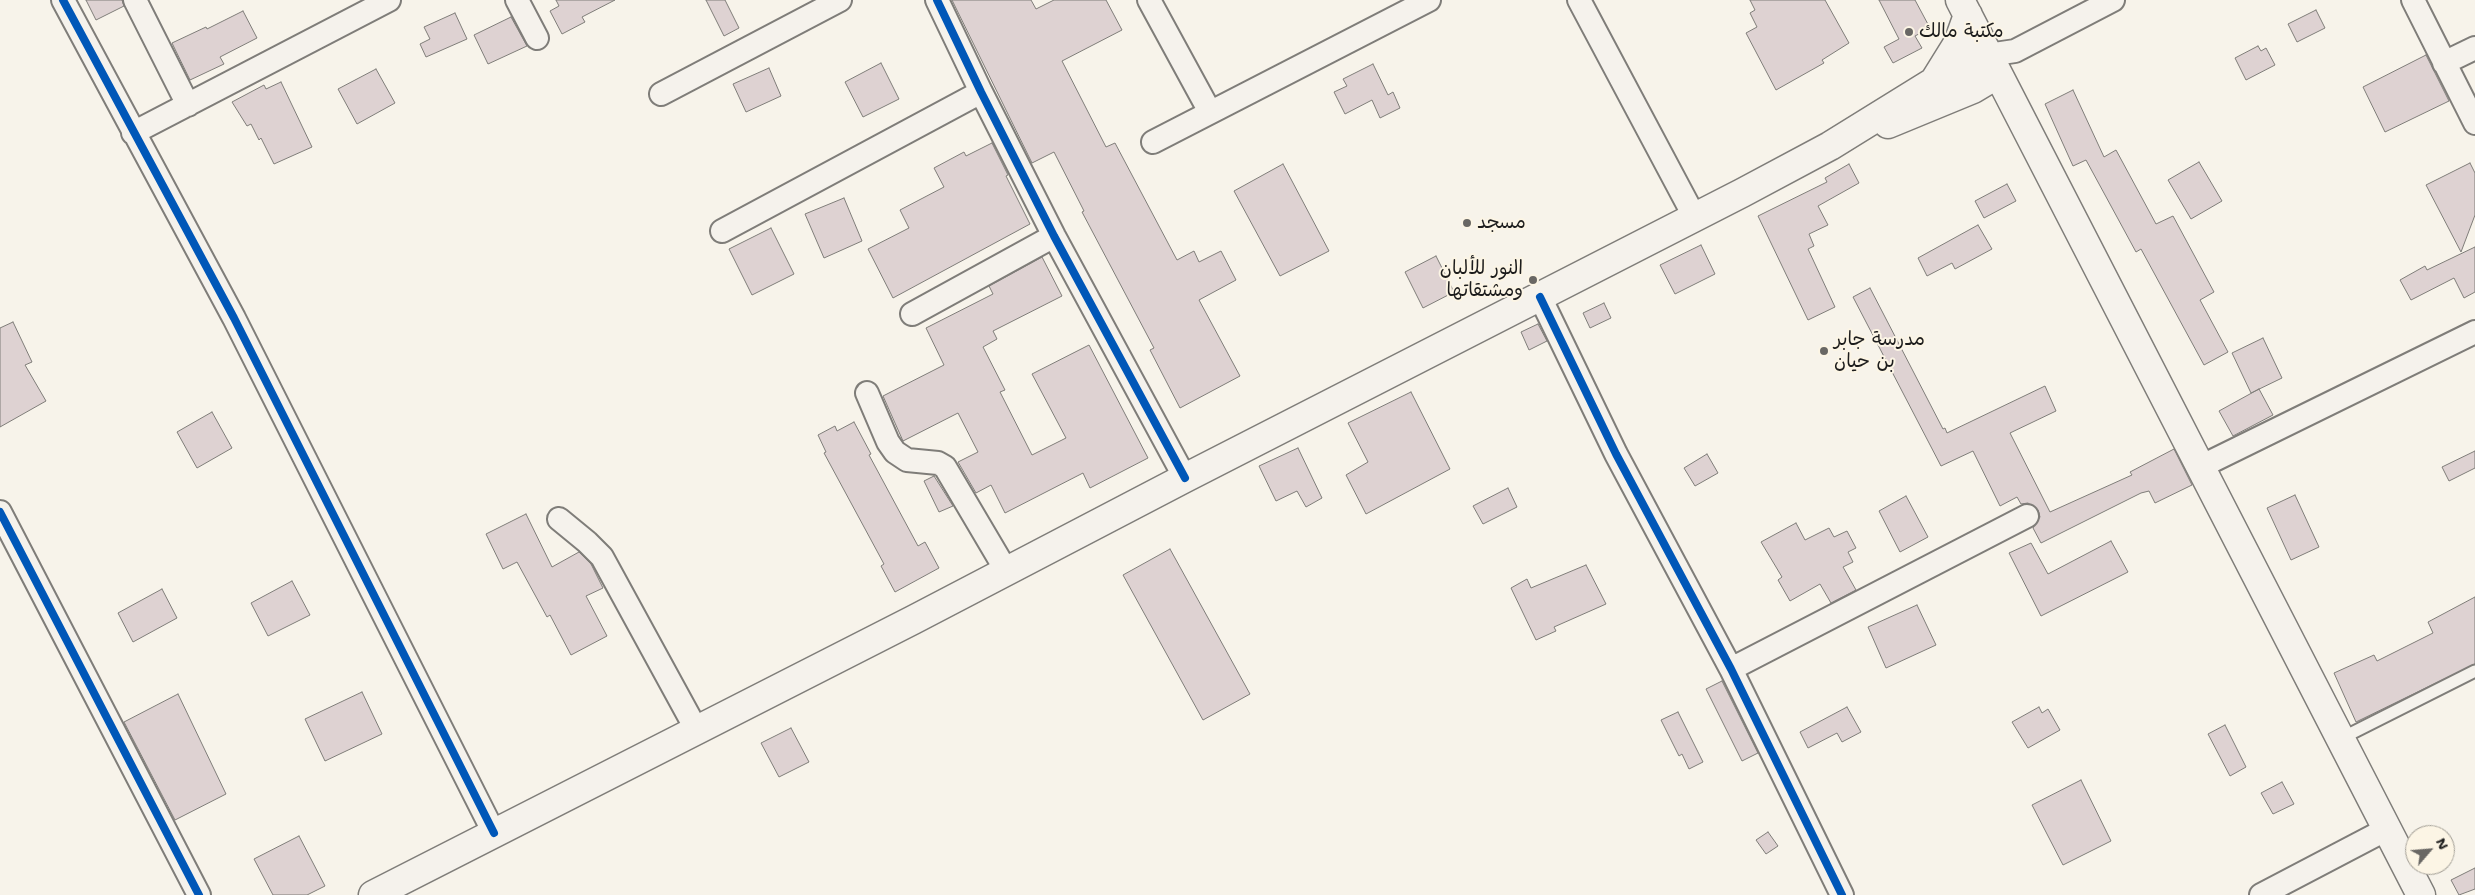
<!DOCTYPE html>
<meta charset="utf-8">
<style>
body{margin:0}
#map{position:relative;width:2475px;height:895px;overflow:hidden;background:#f7f3ea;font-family:"Shantell Sans",sans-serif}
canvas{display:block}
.north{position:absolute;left:2405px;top:825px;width:50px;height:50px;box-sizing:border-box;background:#fcf5e5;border:1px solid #a29e95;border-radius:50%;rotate:63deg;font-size:14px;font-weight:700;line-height:20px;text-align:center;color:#1c1c1c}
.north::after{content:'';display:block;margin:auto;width:18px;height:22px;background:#696764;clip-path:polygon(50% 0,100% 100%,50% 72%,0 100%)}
</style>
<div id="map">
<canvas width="2475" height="895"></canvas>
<div class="north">N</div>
</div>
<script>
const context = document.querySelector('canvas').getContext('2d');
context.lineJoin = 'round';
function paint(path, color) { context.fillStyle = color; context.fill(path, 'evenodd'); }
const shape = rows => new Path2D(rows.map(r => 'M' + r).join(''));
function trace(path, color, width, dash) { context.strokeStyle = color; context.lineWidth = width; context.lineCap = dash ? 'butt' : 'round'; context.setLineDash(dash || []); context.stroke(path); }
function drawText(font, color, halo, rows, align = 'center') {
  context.font = font + ' "Shantell Sans","Playpen Sans Arabic",sans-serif'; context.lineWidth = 4; context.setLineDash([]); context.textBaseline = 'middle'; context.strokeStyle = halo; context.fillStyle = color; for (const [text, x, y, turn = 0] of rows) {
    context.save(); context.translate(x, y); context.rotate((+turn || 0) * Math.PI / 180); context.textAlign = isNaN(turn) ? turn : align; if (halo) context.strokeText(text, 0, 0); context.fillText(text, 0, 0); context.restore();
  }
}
const building = shape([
 [86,0,122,0,124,6,96,20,86,0],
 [556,0,615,0,582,17,585,22,562,34,550,11,559,6,556,0],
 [706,0,725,0,739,28,724,36,706,0],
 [952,0,1031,0,1036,9,1054,0,1106,0,1122,30,1062,61,1106,147,1115,143,1177,260,1194,251,1199,262,1221,251,1236,280,1199,300,1240,376,1180,408,1150,350,1154,348,1082,212,1084,211,1054,152,1032,163,952,0],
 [1750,0,1825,0,1849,43,1822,60,1824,63,1776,90,1746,33,1757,27,1750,13,1755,10,1750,0],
 [1879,0,1915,0,1930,28,1915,36,1922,48,1893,63,1884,47,1899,39,1879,0],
 [2316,10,2325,28,2297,42,2288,24,2316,10],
 [243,11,257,38,220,57,224,64,190,80,172,43,206,27,207,29,243,11],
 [455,13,467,39,426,57,420,44,430,39,424,27,455,13],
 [511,17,527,46,488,64,474,35,511,17],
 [2258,46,2261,51,2266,48,2275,65,2246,80,2235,58,2258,46],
 [2426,55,2449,101,2385,132,2363,87,2426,55],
 [881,63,899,99,863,117,845,82,881,63],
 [1373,64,1388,95,1393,92,1400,108,1380,118,1372,100,1345,114,1334,92,1347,86,1343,79,1373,64],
 [769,68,781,96,746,112,733,84,769,68],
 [376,69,395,103,357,124,338,89,376,69],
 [281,82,312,147,274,164,261,138,259,140,251,124,247,126,232,102,264,85,266,89,281,82],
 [2073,90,2104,157,2116,150,2156,224,2173,216,2214,292,2200,300,2228,352,2204,365,2141,249,2136,252,2086,160,2073,166,2045,104,2073,90],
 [992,143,1008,175,1006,176,1030,224,893,298,868,249,909,228,900,210,944,187,934,168,964,152,966,156,992,143],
 [2199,162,2222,201,2191,219,2168,180,2199,162],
 [2470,163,2475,173,2475,215,2461,252,2426,185,2470,163],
 [1283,164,1329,251,1280,276,1234,191,1283,164],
 [1849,164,1859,183,1818,206,1828,225,1809,234,1814,246,1808,249,1835,307,1808,320,1758,216,1827,182,1825,178,1849,164],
 [2007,184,2016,201,1984,218,1975,201,2007,184],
 [844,198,862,241,824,258,805,214,844,198],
 [1978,225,1992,249,1955,269,1952,263,1927,276,1918,258,1978,225],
 [771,228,794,274,752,295,729,249,771,228],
 [1701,245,1715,274,1675,294,1660,265,1701,245],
 [2475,247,2475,292,2464,298,2454,278,2411,300,2400,280,2425,266,2427,270,2475,247],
 [1436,256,1454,292,1423,308,1405,272,1436,256],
 [1042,257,1062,296,993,331,997,339,983,347,1005,390,1000,392,1032,455,1066,438,1032,374,1089,345,1148,458,1090,488,1083,473,1005,513,991,485,976,493,958,462,978,452,958,413,903,441,883,396,944,365,926,328,993,294,989,286,1042,257],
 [1870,288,1943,429,1945,428,1947,433,2045,386,2056,411,2010,433,2050,512,2132,475,2130,472,2174,449,2192,485,2155,503,2149,491,2141,493,2041,543,2033,528,2040,517,2038,510,2028,503,2021,504,2017,497,2000,506,1973,451,1941,466,1853,297,1870,288],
 [1604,303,1611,318,1590,328,1583,313,1604,303],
 [13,322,32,362,25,365,46,401,0,427,0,328,13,322],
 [1538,324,1547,341,1529,350,1521,332,1538,324],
 [2263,338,2282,378,2251,393,2232,353,2263,338],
 [2259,389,2273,415,2233,436,2219,411,2259,389],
 [1411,392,1450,469,1366,514,1346,475,1368,462,1348,423,1411,392],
 [212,412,232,448,197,468,177,432,212,412],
 [854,422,871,454,869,455,918,546,925,542,939,568,895,592,881,566,884,564,824,453,826,452,818,435,835,426,837,431,854,422],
 [1298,448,1322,498,1306,507,1297,491,1276,501,1259,466,1298,448],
 [2475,451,2475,468,2449,481,2442,467,2475,451],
 [1707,454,1718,473,1695,486,1684,468,1707,454],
 [934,476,953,506,939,512,924,481,934,476],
 [1508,488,1517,507,1483,524,1473,506,1508,488],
 [2295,495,2319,547,2291,560,2267,508,2295,495],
 [1906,496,1928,537,1900,552,1879,511,1906,496],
 [526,514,552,567,579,552,591,564,603,588,586,596,607,636,571,655,550,615,547,617,517,562,503,569,486,534,526,514],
 [1796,523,1805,540,1829,528,1834,537,1847,531,1856,548,1848,552,1853,562,1843,567,1856,590,1831,603,1820,584,1790,601,1778,580,1782,577,1761,542,1796,523],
 [2111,541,2128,572,2041,616,2009,553,2031,543,2048,574,2111,541],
 [1170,549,1250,694,1203,720,1123,575,1170,549],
 [1586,565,1606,604,1554,627,1556,631,1536,640,1511,588,1527,579,1531,588,1586,565],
 [292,581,310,615,268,636,251,603,292,581],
 [162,589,177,618,133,642,118,613,162,589],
 [2475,597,2475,664,2356,722,2334,673,2374,655,2377,661,2433,633,2428,622,2475,597],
 [1917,605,1936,645,1886,668,1868,627,1917,605],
 [1722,681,1758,753,1742,761,1706,689,1722,681],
 [362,692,382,734,325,761,305,719,362,692],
 [178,694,226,794,175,820,124,722,178,694],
 [1847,707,1861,732,1842,742,1837,733,1808,748,1800,732,1847,707],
 [2039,707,2042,713,2048,709,2060,730,2028,748,2012,722,2039,707],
 [1678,712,1703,762,1689,769,1682,754,1679,756,1661,720,1678,712],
 [2225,725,2246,767,2230,776,2208,734,2225,725],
 [791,728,809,762,779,777,761,743,791,728],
 [2081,780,2111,841,2063,865,2032,805,2081,780],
 [2282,782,2294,804,2273,814,2261,793,2282,782],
 [1768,832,1778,846,1766,854,1756,840,1768,832],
 [299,836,325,886,307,895,273,895,254,859,299,836],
 [2475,868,2475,889,2459,895,2451,880,2475,868]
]);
paint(building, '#ded2d2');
trace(building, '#7f7d79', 1);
const lane = shape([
 [2340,739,2475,671]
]);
const street = shape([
 [63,0,234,318,494,833],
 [135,0,188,105],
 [517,0,537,38],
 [937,0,981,92,1054,236,1185,478],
 [1149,0,1210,112],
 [1579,0,1694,216],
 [2413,0,2475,123],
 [1988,55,2015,51,2113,0],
 [2444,63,2475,48],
 [661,94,840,0],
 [133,133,389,0],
 [1153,142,1429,0],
 [722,231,981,92],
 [1540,297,1616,454,1731,669,1842,895],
 [912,314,1054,236],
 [867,393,888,442,895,452,907,460,938,463,945,467,1007,572],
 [2200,467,2475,332],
 [0,512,199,895],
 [559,519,587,542,602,557,696,729],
 [1731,669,2027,516],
 [2261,895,2387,829]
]);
const secondary = shape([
 [1960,0,2421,895],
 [1935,80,1958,43,1968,15],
 [1888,124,1973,89,1998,74],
 [373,895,913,620,1185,478,1742,193,1830,146,1935,81,1988,55]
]);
trace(lane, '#7f7d79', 15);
trace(street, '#7f7d79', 26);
trace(secondary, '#7f7d79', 31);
trace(lane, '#f5f2ec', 11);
trace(street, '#f5f2ec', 22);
trace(secondary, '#f5f2ec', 28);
trace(shape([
 [63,0,234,318,494,833],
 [937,0,981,92,1054,236,1185,478],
 [1540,297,1616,454,1731,669,1842,895],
 [0,512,199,895]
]), '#0057b8', 8);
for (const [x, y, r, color] of [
 [1909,32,5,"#696764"],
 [1467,223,5,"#696764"],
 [1533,280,5,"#696764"],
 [1824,351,5,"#696764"]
]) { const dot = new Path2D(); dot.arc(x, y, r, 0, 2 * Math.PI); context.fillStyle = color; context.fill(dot); trace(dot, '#fcf5e5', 2); }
drawText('19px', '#1c1c1c', '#fcf5e5', [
 ["مكتبة مالك",1919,32],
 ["مسجد",1477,223],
 ["النور للألبان",1523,269,"right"],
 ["ومشتقاتها",1523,291,"right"],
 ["مدرسة جابر",1834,340],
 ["بن حيان",1834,362]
], 'left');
</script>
